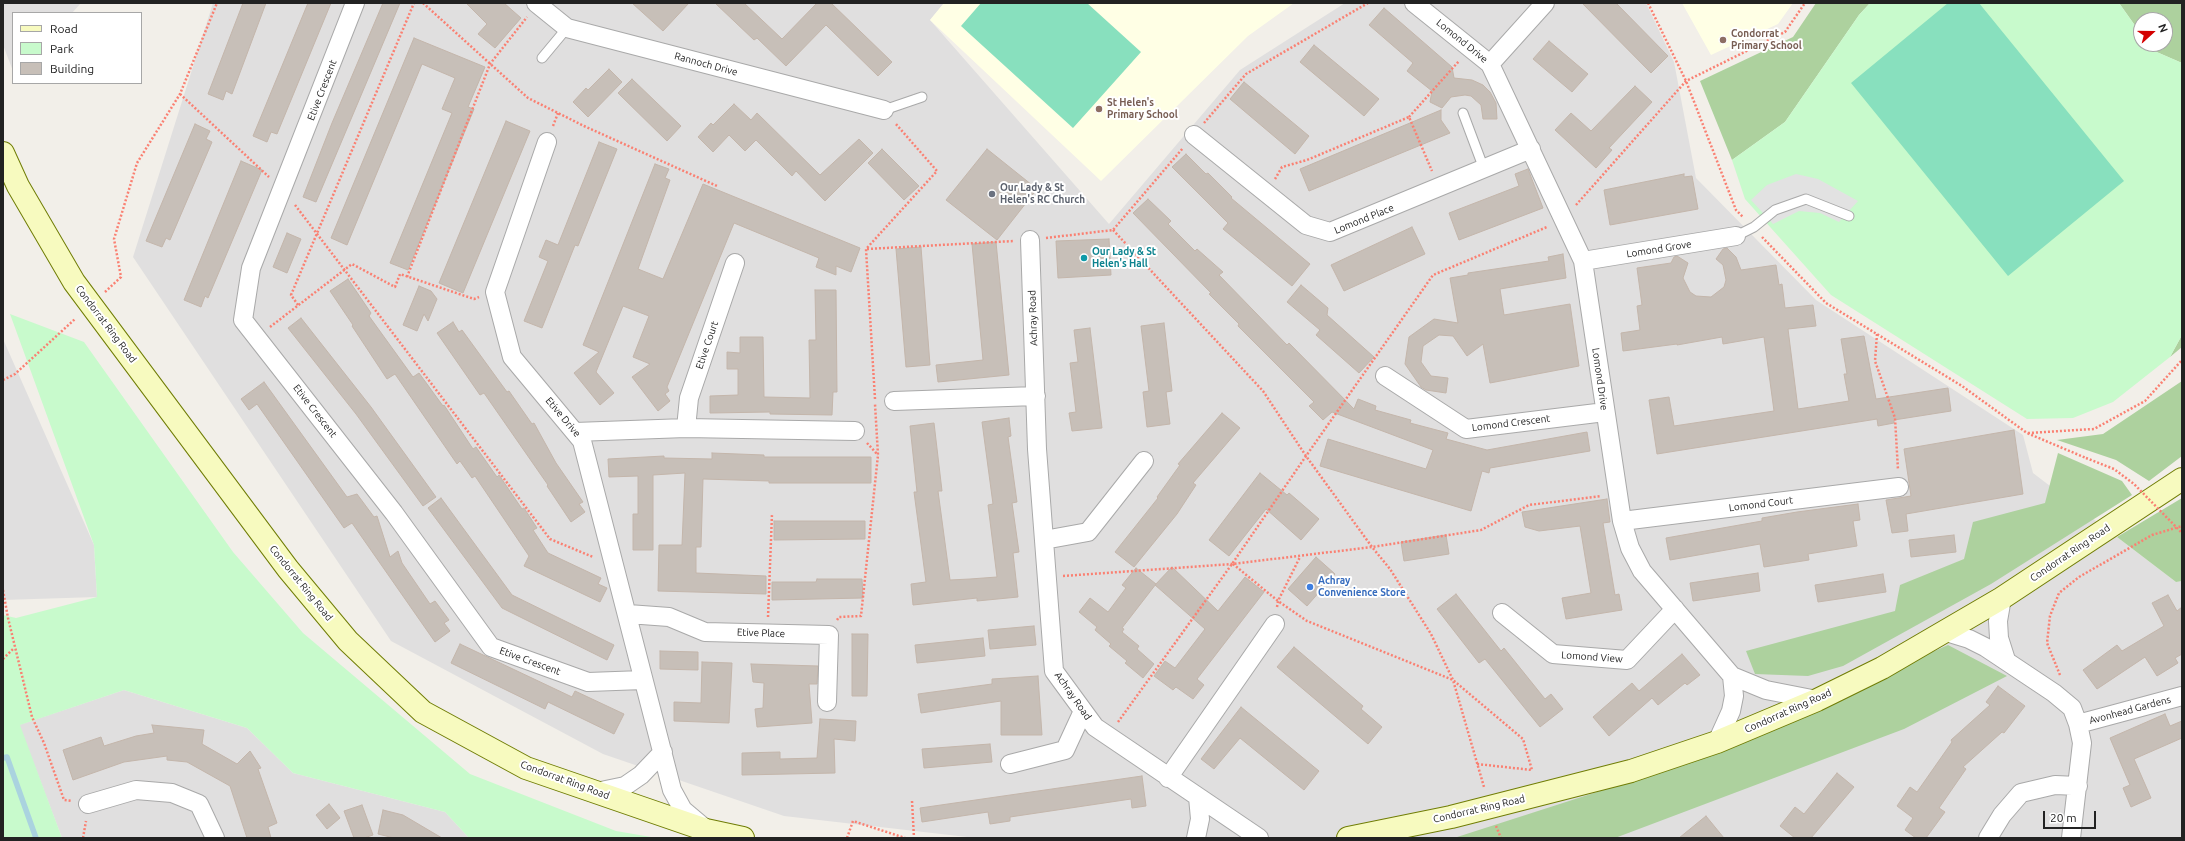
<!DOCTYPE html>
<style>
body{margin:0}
#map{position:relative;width:2185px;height:841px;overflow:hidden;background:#f2efe9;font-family:Ubuntu,sans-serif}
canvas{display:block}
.frame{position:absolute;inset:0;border:4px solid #222;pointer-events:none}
.legend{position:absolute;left:12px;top:12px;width:130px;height:72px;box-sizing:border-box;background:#fff;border:1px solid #a7a7a7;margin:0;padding:5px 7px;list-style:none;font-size:12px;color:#222}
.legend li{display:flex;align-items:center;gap:8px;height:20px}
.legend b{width:20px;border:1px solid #a7a7a7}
.north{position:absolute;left:2133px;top:12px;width:40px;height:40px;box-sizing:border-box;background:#fff;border:1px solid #a7a7a7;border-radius:50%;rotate:69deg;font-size:11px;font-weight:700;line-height:16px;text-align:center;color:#222}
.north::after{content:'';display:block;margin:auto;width:14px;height:18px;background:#d40000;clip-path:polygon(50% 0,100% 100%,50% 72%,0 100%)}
.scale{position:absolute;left:2043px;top:811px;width:53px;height:18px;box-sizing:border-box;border:2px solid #222;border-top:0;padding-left:5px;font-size:12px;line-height:14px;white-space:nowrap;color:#222;-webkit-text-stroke:3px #fff;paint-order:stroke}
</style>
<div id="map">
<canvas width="2185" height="841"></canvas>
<div class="frame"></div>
<ul class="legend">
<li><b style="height:5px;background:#f7fabf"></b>Road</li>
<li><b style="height:11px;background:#c8facc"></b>Park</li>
<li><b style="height:11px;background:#c7bfb8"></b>Building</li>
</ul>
<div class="north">N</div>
<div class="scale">20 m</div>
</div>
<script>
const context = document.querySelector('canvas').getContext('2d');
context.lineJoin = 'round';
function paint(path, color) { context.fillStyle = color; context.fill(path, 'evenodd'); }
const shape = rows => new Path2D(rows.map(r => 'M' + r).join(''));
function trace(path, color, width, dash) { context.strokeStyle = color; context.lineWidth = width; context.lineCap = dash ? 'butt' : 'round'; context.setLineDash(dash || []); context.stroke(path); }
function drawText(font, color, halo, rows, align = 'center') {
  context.font = font + ' Ubuntu,sans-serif'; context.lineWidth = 4; context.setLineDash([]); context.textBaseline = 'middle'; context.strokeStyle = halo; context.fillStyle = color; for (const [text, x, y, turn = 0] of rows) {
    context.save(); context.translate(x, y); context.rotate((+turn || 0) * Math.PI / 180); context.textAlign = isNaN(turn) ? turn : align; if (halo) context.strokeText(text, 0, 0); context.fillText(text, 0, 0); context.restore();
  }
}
paint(shape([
 [3,3,81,3,72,13,13,13,13,71,3,45],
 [213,3,944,3,930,20,1109,224,1240,70,1345,3,1646,3,1674,62,1696,178,1816,300,2023,435,2033,473,2176,582,2182,581,2182,838,976,838,784,816,603,754,391,641,133,257],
 [3,339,94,545,97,597,3,600],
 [124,690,247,728,293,773,445,812,469,838,62,838,19,725]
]), '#e0dfdf');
paint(shape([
 [944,3,1294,3,1248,36,1101,181,930,20],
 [1682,3,1793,3,1778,24,1711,55]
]), '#ffffe5');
paint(shape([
 [1816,3,1870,3,1859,15,1785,122,1732,160,1700,81,1793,37],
 [2119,3,2179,3,2182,5,2182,63,2152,50,2148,44,2165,44,2165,20,2141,20,2141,34],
 [2182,335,2182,347,2170,357],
 [2182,381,2182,456,2149,481,2116,460,2057,440,2103,434],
 [2058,453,2122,481,2132,495,1991,584,1843,666,1808,676,1755,674,1746,651,1895,611,1900,585,1964,559,1973,522,2045,503],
 [2182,498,2182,581,2176,582,2117,537],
 [1948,645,2007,676,1904,729,1615,838,1454,838,1681,765]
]), '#add19e');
paint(shape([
 [1870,3,2119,3,2141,34,2141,44,2148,44,2152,50,2182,63,2182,335,2170,357,2113,402,2073,418,2027,419,1831,295,1745,199,1732,160,1785,122,1859,15],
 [10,314,84,342,233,552,303,633,470,774,616,831,657,838,469,838,445,812,293,773,247,728,124,690,20,725,62,838,3,838,3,615,16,618,97,597,94,545]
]), '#c8facc');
paint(shape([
 [981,3,1087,3,1141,52,1073,128,961,26],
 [1948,3,1979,3,2124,181,2008,276,1851,83]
]), '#88e0be');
paint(shape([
 [1796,174,1818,179,1858,201,1839,222,1820,213,1799,211,1773,224,1751,200,1767,185]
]), '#e2e2e2');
trace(shape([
 [3,758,7,757,36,838]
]), '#aad3df', 5.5);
const building = shape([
 [243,3,266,3,232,94,226,91,223,100,208,94,243,3],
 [308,3,331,3,277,134,271,132,267,142,253,136,308,3],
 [383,3,400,3,316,202,303,197,332,123,383,3],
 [466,3,504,3,521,18,495,48,478,34,487,24,466,3],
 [632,3,689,3,663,31,632,3],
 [715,3,744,3,782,39,817,3,831,3,892,62,878,76,826,25,786,66,757,38,754,40,715,3],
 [1582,3,1616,3,1668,56,1651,73,1582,3],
 [1384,8,1452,67,1454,78,1472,80,1483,85,1490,92,1496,103,1497,119,1483,119,1481,105,1471,96,1465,95,1451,97,1442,108,1430,102,1432,91,1407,71,1413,63,1369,25,1384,8],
 [414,38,485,67,468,107,474,109,408,270,390,263,452,113,442,109,455,78,422,64,347,245,331,238,414,38],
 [1549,41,1588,74,1572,92,1533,59,1549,41],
 [1314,45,1379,99,1364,116,1300,62,1314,45],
 [609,69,622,82,588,117,573,102,586,88,588,90,609,69],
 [632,79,681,126,667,141,618,93,632,79],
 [1244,82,1309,136,1295,154,1230,99,1244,82],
 [1635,86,1652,102,1609,148,1612,150,1596,168,1555,130,1571,113,1591,131,1635,86],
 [734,104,751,120,757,113,820,175,859,139,873,153,825,201,796,171,792,176,756,140,745,151,729,135,713,152,698,137,711,123,713,125,734,104],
 [1441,110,1441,120,1450,133,1309,191,1300,169,1441,110],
 [506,121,530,131,463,293,439,283,506,121],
 [195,124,210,131,206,139,212,142,170,240,166,238,162,247,146,241,195,124],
 [599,142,617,149,578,246,575,245,542,328,524,321,548,261,539,257,546,240,558,245,599,142],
 [882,149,919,186,904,200,868,163,882,149],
 [987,149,1037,189,997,240,946,200,987,149],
 [1186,154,1206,174,1208,173,1232,197,1231,198,1310,264,1292,286,1223,229,1228,223,1172,167,1186,154],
 [241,161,262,170,208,298,205,296,201,307,184,300,241,161],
 [655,164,669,169,665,178,670,180,638,269,663,279,703,184,860,248,851,272,836,266,836,275,816,267,819,258,734,223,667,387,669,391,665,394,670,401,658,411,632,377,650,364,633,357,649,316,623,306,596,372,614,393,600,405,574,373,599,352,583,345,655,164],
 [1528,169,1543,208,1459,240,1449,213,1519,186,1515,174,1528,169],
 [1684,174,1684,177,1692,176,1698,209,1610,225,1604,190,1684,174],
 [1148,199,1171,221,1168,224,1195,251,1197,249,1223,272,1219,275,1287,345,1289,343,1354,409,1358,399,1376,406,1375,410,1411,420,1410,423,1448,433,1446,439,1487,450,1587,432,1590,451,1490,468,1489,473,1482,471,1471,511,1320,466,1328,439,1426,469,1433,450,1332,412,1323,420,1309,406,1314,402,1238,326,1239,324,1209,294,1211,293,1133,213,1148,199],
 [1412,227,1425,254,1344,291,1331,265,1412,227],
 [287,233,301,239,287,273,273,267,287,233],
 [1109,239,1111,275,1058,278,1056,241,1109,239],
 [996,242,1009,375,938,382,936,365,983,360,972,244,996,242],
 [921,247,930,365,906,367,896,249,921,247],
 [1727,248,1736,257,1741,270,1776,265,1779,285,1782,284,1785,308,1813,305,1816,326,1788,329,1798,409,1849,401,1844,374,1847,374,1841,339,1864,336,1876,399,1948,388,1951,411,1894,420,1894,423,1878,426,1877,419,1657,454,1649,400,1669,397,1674,426,1774,411,1764,337,1723,344,1722,337,1677,345,1677,344,1623,351,1621,333,1640,330,1637,306,1642,305,1637,268,1671,263,1674,257,1677,256,1688,263,1683,278,1690,292,1696,296,1711,297,1724,287,1726,280,1723,265,1716,259,1723,249,1727,248],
 [1563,254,1566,278,1500,289,1504,315,1570,304,1579,366,1490,383,1483,344,1467,356,1453,336,1439,335,1423,346,1421,362,1431,376,1448,378,1446,393,1426,390,1421,387,1405,364,1409,337,1434,319,1458,323,1450,278,1468,275,1468,273,1549,261,1548,257,1563,254],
 [348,279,371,313,369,316,413,377,419,373,443,406,444,405,473,449,476,447,497,477,499,475,522,509,524,508,537,528,533,530,548,553,601,578,598,584,607,588,600,602,524,566,529,556,475,476,472,478,460,461,457,464,395,374,387,379,352,326,353,325,330,291,348,279],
 [1301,285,1328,308,1327,315,1374,357,1359,373,1316,335,1320,330,1287,302,1301,285],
 [419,286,431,291,437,299,428,321,424,314,417,331,403,325,419,286],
 [815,290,836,290,837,392,833,392,832,415,770,414,770,412,710,413,710,396,738,395,738,369,727,369,727,352,740,353,740,337,763,337,764,397,810,398,809,340,816,340,815,290],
 [301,318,371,407,436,497,423,506,356,414,288,328,301,318],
 [453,322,459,332,462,330,507,392,509,391,532,424,534,423,556,463,583,502,579,504,585,512,571,522,547,486,548,485,484,393,480,395,437,333,453,322],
 [1164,323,1172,391,1166,392,1170,424,1147,427,1143,392,1149,391,1141,326,1164,323],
 [1090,328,1102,428,1072,431,1069,413,1076,412,1070,363,1078,362,1074,330,1090,328],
 [264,382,347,497,357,494,374,517,377,516,390,557,398,551,402,563,430,604,435,601,449,620,444,623,450,631,435,642,352,523,344,528,257,404,249,410,241,399,264,382],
 [1222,413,1240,428,1193,483,1196,485,1177,514,1134,567,1115,552,1158,498,1157,497,1180,465,1178,464,1222,413],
 [1009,418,1011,436,1008,437,1017,502,1012,503,1019,552,1013,553,1018,597,977,601,977,598,913,605,911,584,926,582,914,492,917,492,910,426,934,423,942,491,938,491,950,580,970,579,997,577,988,505,993,504,982,422,1009,418],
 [2014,430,2023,494,1906,514,1908,531,1892,533,1886,500,1911,496,1904,449,2014,430],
 [712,453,764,455,764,457,871,457,871,483,769,483,769,481,703,479,701,547,696,547,696,573,766,576,766,594,658,591,659,545,682,545,685,473,653,475,653,550,633,550,633,514,638,514,638,476,609,477,608,459,664,456,664,458,712,459,712,453],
 [1260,473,1287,495,1289,493,1319,519,1301,540,1266,509,1229,556,1209,540,1260,473],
 [441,498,512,595,614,645,607,660,502,608,428,508,441,498],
 [1607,499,1610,522,1603,523,1615,595,1619,594,1622,610,1566,619,1562,598,1591,593,1580,526,1539,531,1525,527,1522,512,1607,499],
 [1858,504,1860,520,1853,521,1857,546,1808,554,1809,560,1764,567,1760,544,1670,560,1666,538,1762,521,1762,518,1797,512,1858,504],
 [774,521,865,521,865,539,774,540,774,521],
 [1446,535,1449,554,1404,561,1401,542,1446,535],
 [1954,535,1956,552,1911,557,1909,540,1954,535],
 [1316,557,1335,574,1307,606,1288,589,1316,557],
 [1172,567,1218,611,1245,577,1264,592,1197,679,1204,685,1193,699,1176,687,1173,690,1154,676,1165,661,1175,668,1205,629,1155,585,1172,567],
 [1136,568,1156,584,1122,628,1124,629,1122,632,1139,646,1137,649,1154,664,1143,678,1125,663,1127,661,1109,646,1111,644,1095,630,1097,627,1079,612,1090,598,1108,612,1126,588,1122,585,1136,568],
 [1758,573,1760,591,1693,601,1690,583,1758,573],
 [1883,574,1886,592,1818,602,1815,585,1883,574],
 [817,579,862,579,863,598,772,600,772,582,816,582,817,579],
 [1456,594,1501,651,1504,648,1545,699,1551,694,1563,709,1540,727,1485,659,1479,663,1437,609,1456,594],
 [2168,595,2177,611,2182,607,2182,654,2175,658,2178,663,2157,676,2145,657,2097,689,2083,670,2117,645,2122,651,2164,626,2152,603,2168,595],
 [1034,626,1036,645,990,649,988,630,1034,626],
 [852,634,868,634,867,696,852,696,852,634],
 [983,638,985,656,917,663,915,645,983,638],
 [460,644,572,697,575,691,624,714,614,734,548,702,545,709,451,663,460,644],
 [1294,647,1363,706,1361,709,1382,727,1368,744,1277,667,1294,647],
 [660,651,698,652,698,670,660,669,660,651],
 [1682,654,1700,675,1687,685,1685,683,1658,705,1652,698,1609,736,1593,717,1632,683,1639,691,1682,654],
 [702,662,732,663,729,723,674,721,674,702,701,703,702,662],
 [751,664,818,666,817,684,809,684,812,723,757,727,755,709,763,708,764,683,753,682,751,664],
 [1038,676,1042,735,1001,735,1001,701,921,713,918,694,992,684,992,679,1038,676],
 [1998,686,2025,706,2004,733,2002,732,1963,767,1966,769,1939,808,1945,812,1926,838,1916,838,1905,830,1913,818,1897,806,1910,787,1917,792,1952,742,1951,740,1990,705,1986,702,1998,686],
 [1241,707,1319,771,1304,790,1240,738,1214,769,1201,759,1241,707],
 [2165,714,2170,726,2182,721,2182,738,2134,759,2151,798,2131,807,2123,788,2130,785,2110,738,2165,714],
 [820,719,856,721,855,741,834,739,835,773,742,775,742,753,780,752,780,759,817,758,820,719],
 [152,725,204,730,202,744,237,764,250,751,261,768,258,769,277,823,268,827,271,838,247,838,230,786,187,762,167,760,167,756,124,762,73,780,63,750,101,737,104,746,136,736,154,733,152,725],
 [990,744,992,762,924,768,922,749,990,744],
 [1837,773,1854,787,1811,838,1795,838,1780,826,1795,807,1804,814,1837,773],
 [1142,776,1146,806,1132,808,1131,799,1010,817,1010,821,990,824,988,812,922,822,920,808,1142,776],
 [329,804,340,818,327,829,316,815,329,804],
 [362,805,373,835,364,838,354,838,344,811,362,805],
 [383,810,403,815,442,838,394,838,378,834,383,810],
 [1706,816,1724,838,1679,838,1706,816]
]);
paint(building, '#c7bfb8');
trace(building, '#c4b6ab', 1);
const lane = shape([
 [542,58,567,28],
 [884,110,922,97],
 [1463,113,1484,169],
 [1736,236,1754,227,1775,210,1806,199,1849,216]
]);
const street = shape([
 [355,3,251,268,243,320,394,513,491,647,588,682,643,680],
 [536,3,567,28,884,110],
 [1414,3,1490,64,1583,261,1622,521,1630,548,1642,571,1732,676,1766,690,1817,700],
 [1490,64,1545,3],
 [1194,135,1306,225,1330,232,1531,149],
 [547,142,495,292,512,357,582,441,672,790,683,810,702,826],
 [1030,240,1037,449,1054,671,1095,727,1259,838],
 [1583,261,1736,236],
 [1385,376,1466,429,1605,412],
 [894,401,1036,396],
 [686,428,689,398,735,263],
 [575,432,686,428,855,431],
 [1622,521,1899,487],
 [1044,540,1088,532,1144,461],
 [2002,598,1998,621,1999,638,2006,660],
 [1502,613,1553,654,1627,660,1675,609],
 [628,614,669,617,705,632,829,635,827,702],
 [1946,632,1969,639,1985,647,2054,693,2072,708,2078,724,2082,743,2071,838],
 [2078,724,2182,696],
 [1717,742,1731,711,1734,696,1732,676],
 [1010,764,1065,750,1083,711],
 [1168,778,1275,624],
 [596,792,625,786,641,775,663,752],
 [88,804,136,790,172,793,199,804,215,838],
 [1196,838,1200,819,1198,797],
 [1988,838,2002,815,2021,793,2055,785,2078,786]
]);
const secondary = shape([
 [3,153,18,186,74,282,288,569,348,641,423,712,526,768,706,830,743,838],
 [1348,838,1451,817,1631,771,1717,742,1817,700,1882,668,2002,598,2182,479]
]);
trace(lane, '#a9a9a9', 11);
trace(street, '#a9a9a9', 20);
trace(secondary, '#707d05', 24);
trace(shape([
 [423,3,528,98,584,126,717,186],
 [1648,3,1686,81,1736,210,1743,217],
 [180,94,269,177],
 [1409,117,1459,61],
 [1204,123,1246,74,1368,3],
 [553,126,558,113],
 [1275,179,1282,167,1307,160,1409,117,1432,171],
 [295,205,550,539,593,557],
 [1576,205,1686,81,1785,32,1805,3],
 [1113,230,1263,391,1306,456,1372,547,1390,569,1431,634,1453,680,1484,787],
 [1762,237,1826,303,1962,386,2027,433,2086,458],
 [1046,238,1113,230,1183,148],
 [867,249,1014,241],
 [407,277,490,64,527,17],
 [105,292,121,277,114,239,137,163,180,94,217,3],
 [298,305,291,295,414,3],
 [270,327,352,264,395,287,400,274,474,299,479,297],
 [1877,334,1875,361,1895,418,1898,470],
 [3,380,15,374,75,319],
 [875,399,866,249,937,171,895,123],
 [2028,433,2094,429,2145,401,2182,360],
 [867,443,878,455],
 [1233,564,1278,601,1307,621,1453,680,1523,739,1532,770,1477,764],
 [1063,576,1232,564,1372,547,1481,530,1529,505,1601,496],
 [3,590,8,618,32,717,44,743,64,800,72,801],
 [1277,607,1278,601,1300,557],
 [768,617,772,514],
 [837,620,839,617,861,616,878,455,875,404],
 [3,659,14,648],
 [2060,675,2047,643,2050,616,2059,593,2079,577,2152,535,2182,526],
 [1118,722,1232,564,1306,456,1433,275,1547,227],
 [912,801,914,838],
 [1496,826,1501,838],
 [83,838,86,821],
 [847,838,853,821,905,838]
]), '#fa8072', 2.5, [2, 2]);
trace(lane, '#fff', 9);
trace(street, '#fff', 18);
trace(secondary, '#f7fabf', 22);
trace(shape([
 [2086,458,2114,469,2134,484,2182,533]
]), '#fa8072', 2.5, [2, 2]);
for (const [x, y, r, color] of [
 [1723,40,4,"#8d6e63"],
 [1099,109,4,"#8d6e63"],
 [992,194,4,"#6b7280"],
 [1084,258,4,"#0f9aa8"],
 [1310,587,4,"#3f7fe0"]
]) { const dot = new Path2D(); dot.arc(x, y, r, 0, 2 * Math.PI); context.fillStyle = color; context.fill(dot); trace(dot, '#fff', 1.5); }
drawText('bold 10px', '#785e54', '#fff', [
 ["Condorrat",1731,34],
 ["Primary School",1731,46],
 ["St Helen's",1107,103],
 ["Primary School",1107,115]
], 'left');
drawText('10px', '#222', '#fff', [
 ["Lomond Drive",1462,41,39],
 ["Rannoch Drive",706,64,15],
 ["Etive Crescent",322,90,-69],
 ["Lomond Place",1364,219,-22],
 ["Lomond Grove",1659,249,-9],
 ["Achray Road",1033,318,-92],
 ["Condorrat Ring Road",106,324,53],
 ["Etive Court",707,345,-71],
 ["Lomond Drive",1600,379,82],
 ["Etive Crescent",315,411,52],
 ["Etive Drive",563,417,50],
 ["Lomond Crescent",1511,423,-7],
 ["Lomond Court",1761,504,-7],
 ["Condorrat Ring Road",2070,553,-34],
 ["Condorrat Ring Road",301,583,51],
 ["Etive Place",761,633,2],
 ["Lomond View",1592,657,4],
 ["Etive Crescent",530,661,20],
 ["Achray Road",1073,696,55],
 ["Avonhead Gardens",2130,710,-15],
 ["Condorrat Ring Road",1788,711,-24],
 ["Condorrat Ring Road",565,780,20],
 ["Condorrat Ring Road",1479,809,-13]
]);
drawText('bold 10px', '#5b616d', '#fff', [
 ["Our Lady & St",1000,188],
 ["Helen's RC Church",1000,200]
], 'left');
drawText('bold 10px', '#0d838f', '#fff', [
 ["Our Lady & St",1092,252],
 ["Helen's Hall",1092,264]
], 'left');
drawText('bold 10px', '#366cbe', '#fff', [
 ["Achray",1318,581],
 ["Convenience Store",1318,593]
], 'left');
</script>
